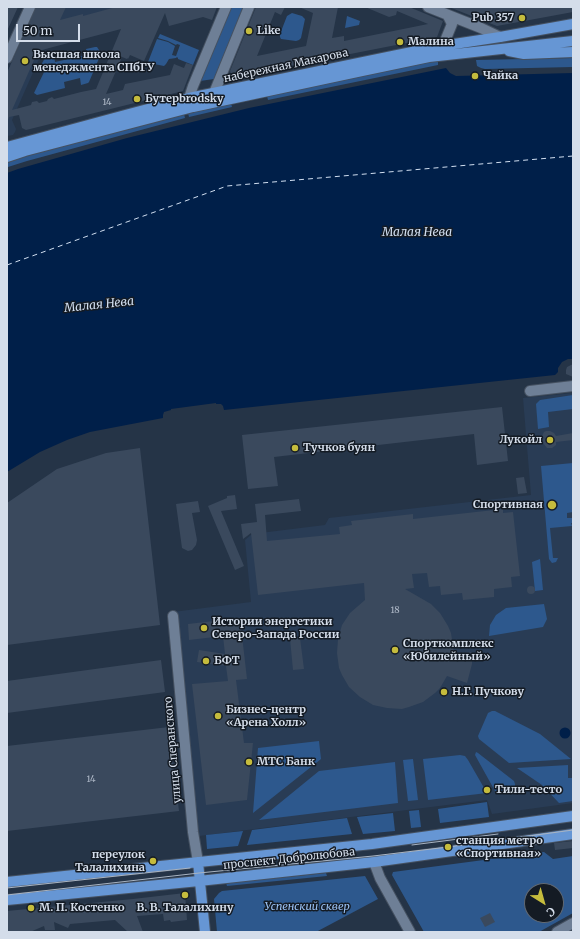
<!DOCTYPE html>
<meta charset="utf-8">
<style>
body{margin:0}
#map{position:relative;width:580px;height:939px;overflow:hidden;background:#253447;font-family:Merriweather,serif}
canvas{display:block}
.frame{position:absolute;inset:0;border:8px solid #d4ddea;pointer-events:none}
.north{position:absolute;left:524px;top:883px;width:40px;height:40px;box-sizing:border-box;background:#141b24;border:1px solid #616973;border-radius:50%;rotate:143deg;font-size:11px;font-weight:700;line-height:16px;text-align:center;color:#d4ddea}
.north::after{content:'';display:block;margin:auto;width:14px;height:18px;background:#c5bc3d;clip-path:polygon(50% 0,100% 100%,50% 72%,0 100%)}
.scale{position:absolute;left:16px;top:24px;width:64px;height:18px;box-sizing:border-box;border:2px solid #d4ddea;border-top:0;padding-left:5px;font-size:12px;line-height:14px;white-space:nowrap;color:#d4ddea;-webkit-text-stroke:3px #141b24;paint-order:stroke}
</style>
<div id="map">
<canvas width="580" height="939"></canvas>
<div class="frame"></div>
<div class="north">С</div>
<div class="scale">50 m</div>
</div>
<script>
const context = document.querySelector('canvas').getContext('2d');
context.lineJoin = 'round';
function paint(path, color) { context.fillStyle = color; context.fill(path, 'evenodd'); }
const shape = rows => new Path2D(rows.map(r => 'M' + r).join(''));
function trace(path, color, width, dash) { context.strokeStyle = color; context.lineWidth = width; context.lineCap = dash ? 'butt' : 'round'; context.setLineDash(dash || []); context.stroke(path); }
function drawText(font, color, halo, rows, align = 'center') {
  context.font = font + ' Merriweather,serif'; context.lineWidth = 3; context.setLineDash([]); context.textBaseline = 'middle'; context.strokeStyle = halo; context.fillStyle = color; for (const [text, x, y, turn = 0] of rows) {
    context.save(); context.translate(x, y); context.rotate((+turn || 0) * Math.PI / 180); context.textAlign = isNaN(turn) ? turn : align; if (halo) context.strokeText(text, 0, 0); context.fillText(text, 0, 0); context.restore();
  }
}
paint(shape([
 [36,7,161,7,43,50,12,120,16,129,15,132,13,135,7,136,7,73],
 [573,393,573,803,492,814,487,800,199,836,173,612,251,602,245,540,252,534,325,525,329,518,531,495,523,398]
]), '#293c55');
paint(shape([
 [231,7,244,7,214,79,200,81],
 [292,13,302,16,305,19,301,38,299,40,296,41,281,39,280,37,280,34,287,16],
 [347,16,360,21,359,25,345,28],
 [160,34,199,50,193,65,178,59,178,58,177,57,176,58,169,59,166,64,164,66,149,63,148,62,157,39,168,42,175,46,172,55,176,56,180,45,177,44,176,45,168,41,158,38],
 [95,47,97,47,99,50,100,52,100,56,89,82,88,83,81,85,80,78,64,82,65,88,37,95,34,93,46,68,41,65,45,58,54,56,55,62,87,55,86,49],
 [573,58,573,67,485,69,481,68,477,66,476,60],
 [438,61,438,65,268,100,267,96,429,62],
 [231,103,232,107,189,117,188,113],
 [184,114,185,118,27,161,8,167,7,162,7,161,26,155],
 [573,395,573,409,548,412,549,427,538,429,536,404,540,400],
 [573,463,573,512,567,513,567,518,573,518,573,523,571,523,572,526,550,528,553,558,558,558,556,562,552,563,549,559,541,466],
 [540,559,543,590,535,591,532,562],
 [544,604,547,619,543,627,489,636,490,625,496,615,506,608],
 [492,711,495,711,540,734,571,759,509,763,479,739,478,736,488,713],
 [319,741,321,759,253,813,258,748],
 [476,752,478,753,514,781,515,784,515,787,512,790,495,791,475,755],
 [460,755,465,756,468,760,487,793,428,800,423,759],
 [413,759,418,800,408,801,403,760],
 [395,762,398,803,259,820,319,771],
 [568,765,568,778,573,778,573,801,559,803,542,785,517,768],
 [487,802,489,817,440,823,438,809],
 [419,810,421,827,411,828,409,811],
 [393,813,395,831,363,834,357,817],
 [347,818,352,834,247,845,252,830],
 [243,831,238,846,207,849,206,835],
 [544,852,553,859,573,856,573,913,539,932,424,932,392,875,393,872],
 [532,891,556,891,556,915,532,915],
 [326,873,327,876,227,886,226,883],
 [365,876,378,899,316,932,217,932,214,899,219,893,222,891]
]), '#2d588d');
paint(shape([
 [446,68,450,73,456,76,573,73,573,359,568,359,562,362,558,368,558,372,555,375,224,410,223,406,221,404,216,404,216,403,171,409,171,410,164,412,163,415,163,418,90,432,67,440,40,452,7,472,7,173,18,169,127,138,249,108],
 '559.5 733a5.5 5.5 0 1 1 11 0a5.5 5.5 0 1 1-11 0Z'
]), '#001f49');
trace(shape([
 [7,265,227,186,573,156]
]), '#d2dff1', 1, [5, 4]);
paint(shape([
 [7,7,18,7,7,31],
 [36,7,66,7,60,20,83,14,83,16,116,7,217,7,212,20,203,17,169,26,165,13,144,61,130,55,128,59,127,58,127,59,122,57,106,94,123,90,125,84,170,75,174,64,184,68,186,63,193,65,183,91,26,130,22,128,19,115,9,117,7,123,7,73],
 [121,29,96,89,81,92,54,99,52,97,48,99,47,101,39,103,37,101,32,102,31,105,12,110,38,51],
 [256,7,285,7,281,15,275,12,257,56,306,46,313,13,299,7,338,7,332,38,344,36,344,41,428,24,397,11,396,15,389,17,365,7,409,7,443,21,437,37,233,77,231,75,230,71],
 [449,7,573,7,573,12,497,26],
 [573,364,573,377,566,374,566,370,567,367],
 [502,407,508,461,477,465,474,434,274,457,278,486,248,489,242,435],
 [546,431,550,431,554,433,556,436,573,433,573,440,556,442,556,445,552,448,547,448,543,443,542,436,544,432],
 [140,448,160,625,7,645,7,503,57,469,106,453],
 [524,477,527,493,518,494,516,478],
 [235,495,237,509,221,511,244,566,235,570,208,506,227,498,227,496],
 [299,499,301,511,265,515,267,541,340,534,339,527,352,525,351,521,413,514,413,519,503,509,503,513,513,512,520,576,511,577,512,587,494,589,494,597,463,600,462,593,441,595,440,586,429,587,427,573,412,574,414,588,405,589,431,604,440,613,448,626,451,633,454,653,472,652,472,664,467,683,447,676,440,688,435,693,423,702,409,707,402,709,387,708,373,705,360,697,349,687,342,675,339,668,337,653,338,639,342,625,350,613,365,600,364,583,258,595,251,533,243,539,241,524,257,522,255,504],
 [198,501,200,512,192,513,197,540,196,545,192,550,188,551,182,548,176,504],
 '527 590a4 4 0 1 1 8 0a4 4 0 1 1-8 0Z',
 [240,618,247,679,236,680,244,743,253,743,247,800,206,805,192,684,228,681,226,666,197,662,199,650,225,654,223,636,189,640,188,624],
 [300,638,304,669,293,670,290,639],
 [161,660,165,692,7,713,7,681],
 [169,727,179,811,7,831,7,746],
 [573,841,573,848,555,850,554,843],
 [185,893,187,920,171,922,170,920,164,921,163,914,137,916,143,932,128,932,115,920,70,924,68,928,54,922,55,930,45,930,44,926,30,932,7,932,7,911,133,899],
 [490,913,495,922,485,927,480,918]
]), '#3a495d');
const minor = shape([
 [428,7,481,28,500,37],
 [441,46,445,41,452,24,448,16],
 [7,58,30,7],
 [212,98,249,7],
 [192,105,189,98,193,86,226,7],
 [530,391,573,386],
 [173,616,193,832,198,862],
 [374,862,380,878,410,932],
 [557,932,573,923]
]);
const major = shape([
 [509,51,524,54,573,52],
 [7,147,114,118,189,98,441,46,500,37,573,24],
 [7,157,25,151,193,107,362,71,429,57,573,41],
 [198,862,205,932],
 [7,882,372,844,573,816],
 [7,900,199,881,374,862,573,834]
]);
trace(minor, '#455161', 12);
trace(major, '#455161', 12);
trace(minor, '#6e7f96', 10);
trace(major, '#6696d4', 10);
trace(shape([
 [412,845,498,834],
 [7,888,190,868],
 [7,895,199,873,373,856,448,847,573,830]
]), '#a9b4c2', 1);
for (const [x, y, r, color] of [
 [522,18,4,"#c5bc3d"],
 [249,31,4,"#c5bc3d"],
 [400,42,4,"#c5bc3d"],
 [25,61,4,"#c5bc3d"],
 [475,76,4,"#c5bc3d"],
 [137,99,4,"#c5bc3d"],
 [550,440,4,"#c5bc3d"],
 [295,448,4,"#c5bc3d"],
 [552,505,5,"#c5bc3d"],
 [204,628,4,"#c5bc3d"],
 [395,650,4,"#c5bc3d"],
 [206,661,4,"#c5bc3d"],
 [444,692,4,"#c5bc3d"],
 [218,716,4,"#c5bc3d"],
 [249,762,4,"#c5bc3d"],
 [487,790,4,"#c5bc3d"],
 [448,847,4,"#c5bc3d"],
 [153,861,4,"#c5bc3d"],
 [185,895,4,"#c5bc3d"],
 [31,908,4,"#c5bc3d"]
]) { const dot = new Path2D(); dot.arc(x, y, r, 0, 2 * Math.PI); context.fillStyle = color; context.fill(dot); trace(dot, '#141b24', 1.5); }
drawText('9px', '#aeb8c7', null, [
 ["14",107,102],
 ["18",395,610],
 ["14",91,779]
]);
drawText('bold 11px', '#d4ddea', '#141b24', [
 ["Pub 357",514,18,"right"],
 ["Like",257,31],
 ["Малина",408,42],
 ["Высшая школа",33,55],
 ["менеджмента СПбГУ",33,68],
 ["Чайка",483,76],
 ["Бутерbrodsky",145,99],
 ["Лукойл",542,440,"right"],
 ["Тучков буян",303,448],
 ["Спортивная",543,505,"right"],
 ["Истории энергетики",212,622],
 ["Северо-Запада России",212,635],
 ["Спорткомплекс",403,644],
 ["«Юбилейный»",403,657],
 ["БФТ",214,661],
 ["Н.Г. Пучкову",452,692],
 ["Бизнес-центр",226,710],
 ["«Арена Холл»",226,723],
 ["МТС Банк",257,762],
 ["Тили-тесто",495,790],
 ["станция метро",456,841],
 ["«Спортивная»",456,854],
 ["переулок",145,855,"right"],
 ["Талалихина",145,868,"right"],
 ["М. П. Костенко",39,908],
 ["В. В. Талалихину",185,908,"center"]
], 'left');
drawText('11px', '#d4ddea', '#141b24', [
 ["набережная Макарова",286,66,-12],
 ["улица Сперанского",173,750,-95],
 ["проспект Добролюбова",289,859,-6]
]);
drawText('italic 11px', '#9ac1f4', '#141b24', [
 ["Успенский сквер",307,907]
]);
drawText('italic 12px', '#d2dff1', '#141b24', [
 ["Малая Нева",417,233],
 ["Малая Нева",99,305,-6]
]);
</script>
